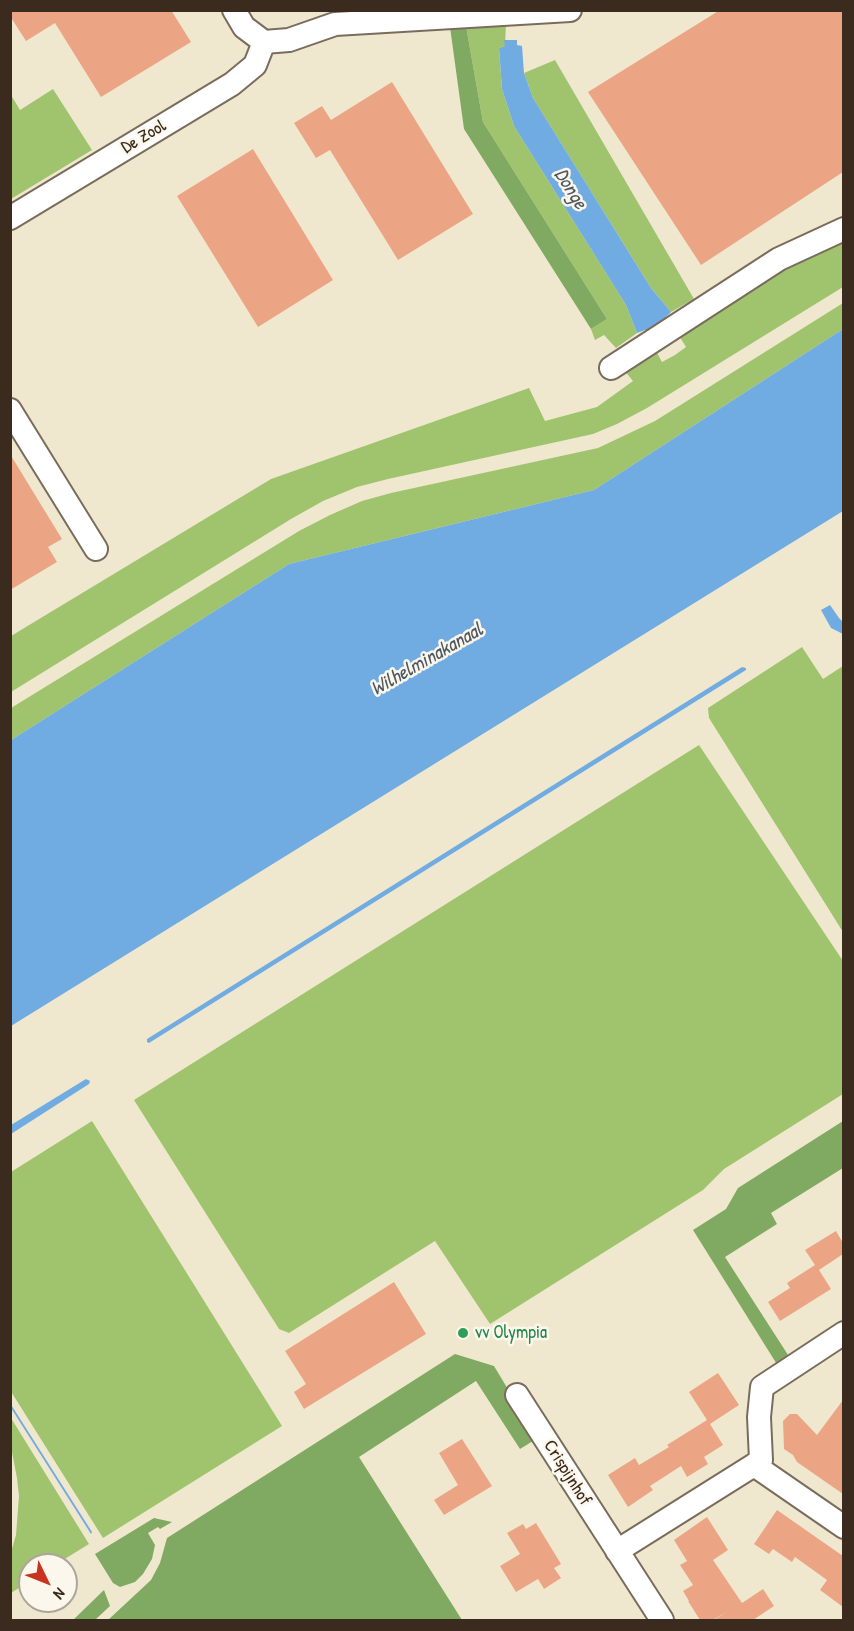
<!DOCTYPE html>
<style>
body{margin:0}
#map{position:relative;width:854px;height:1631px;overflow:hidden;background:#f0e8ce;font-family:"Patrick Hand",sans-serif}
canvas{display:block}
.frame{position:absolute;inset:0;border:12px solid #3b2a1e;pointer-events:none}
.north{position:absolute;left:18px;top:1553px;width:60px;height:60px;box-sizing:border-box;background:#fbf7ec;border:2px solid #aea59a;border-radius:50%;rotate:133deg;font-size:16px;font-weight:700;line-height:24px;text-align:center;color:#3b2a1e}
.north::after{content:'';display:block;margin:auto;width:21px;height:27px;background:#c8321e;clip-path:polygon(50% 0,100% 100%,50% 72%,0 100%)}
</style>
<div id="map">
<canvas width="854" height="1631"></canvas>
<div class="frame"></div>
<div class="north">N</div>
</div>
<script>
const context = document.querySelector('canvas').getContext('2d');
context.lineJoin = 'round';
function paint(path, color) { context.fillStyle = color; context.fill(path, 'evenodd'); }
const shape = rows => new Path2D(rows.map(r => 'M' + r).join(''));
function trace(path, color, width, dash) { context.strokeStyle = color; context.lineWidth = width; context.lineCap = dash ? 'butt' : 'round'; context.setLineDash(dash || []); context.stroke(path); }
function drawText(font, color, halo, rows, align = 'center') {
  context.font = font + ' "Patrick Hand",sans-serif'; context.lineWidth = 5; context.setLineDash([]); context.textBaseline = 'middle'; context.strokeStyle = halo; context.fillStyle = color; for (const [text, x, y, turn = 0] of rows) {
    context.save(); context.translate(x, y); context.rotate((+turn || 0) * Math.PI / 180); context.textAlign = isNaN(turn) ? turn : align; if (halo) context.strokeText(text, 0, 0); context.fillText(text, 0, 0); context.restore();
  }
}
paint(shape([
 [506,23,505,46,499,48,502,89,514,126,626,305,637,333,616,348,604,335,595,340,591,329,607,319,483,122,466,26],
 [555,60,694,299,671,312,651,288,533,98,524,73],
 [53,89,92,150,11,199,11,95,20,110],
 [843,235,843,287,647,408,617,424,593,434,388,479,357,487,323,501,291,519,11,692,11,636,271,479,529,388,545,421,597,407,633,381,624,370,655,349,662,362,675,355,686,347,678,334,801,258],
 [843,303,843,329,594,490,289,564,11,740,11,708,299,531,330,515,362,501,391,493,598,448,655,421],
 [802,647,823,679,843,666,843,932,709,718,708,708],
 [699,745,843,961,843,1094,724,1169,703,1190,490,1324,435,1241,289,1333,279,1329,134,1100],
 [92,1121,282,1426,103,1538,10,1390,11,1172],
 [11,1418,89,1544,55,1565,30,1565,30,1581,11,1593,11,1552,16,1535,19,1496,17,1478,11,1447]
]), '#a0c46e');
paint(shape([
 [466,26,483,122,607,319,591,329,464,129,450,27],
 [843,1121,843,1168,771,1213,777,1224,725,1257,790,1358,778,1366,693,1230,726,1209,738,1188],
 [455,1354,494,1366,535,1434,533,1441,520,1449,476,1381,359,1457,462,1620,108,1620,151,1580,160,1563,167,1538],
 [154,1518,172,1522,160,1529,158,1527,148,1533,155,1545,152,1559,143,1574,135,1582,120,1587,113,1583,95,1554],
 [104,1590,110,1606,95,1620,73,1620]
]), '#80aa61');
paint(shape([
 [504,40,517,40,517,45,522,46,524,73,533,98,651,288,671,312,665,318,668,321,647,333,645,330,637,333,626,305,514,126,502,89,499,48,505,46],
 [843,329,843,511,11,1026,11,740,289,564,594,490],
 [830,605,839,618,843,622,843,634,831,628,821,610],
 [742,667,746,668,746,670,149,1043,147,1042,147,1039],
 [86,1079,90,1081,89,1084,11,1134,11,1125],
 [10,1403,92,1532,91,1534,11,1408]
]), '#70ace1');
paint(shape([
 [10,10,171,10,191,42,101,97,55,23,26,41,10,16],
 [720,10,843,10,843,172,701,265,588,92],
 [392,82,473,214,398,260,330,150,316,158,294,123,322,106,331,120],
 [253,149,333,280,258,327,177,196],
 [10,454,62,539,48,547,57,562,10,590],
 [836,1231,843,1243,843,1254,819,1270,831,1289,780,1321,768,1302,790,1288,787,1283,815,1265,805,1250],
 [394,1282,426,1334,304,1409,294,1392,306,1384,285,1351],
 [718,1373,739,1405,710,1424,723,1445,704,1457,708,1464,687,1477,681,1466,650,1486,653,1490,628,1507,608,1475,635,1458,639,1465,669,1447,667,1445,707,1420,689,1392],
 [843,1400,843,1494,797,1462,793,1455,784,1449,783,1421,790,1414,797,1414,817,1435],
 [462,1439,492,1486,444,1515,434,1500,458,1485,439,1453],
 [777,1510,843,1556,843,1607,820,1590,827,1580,795,1557,792,1562,773,1549,769,1554,754,1544],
 [707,1517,728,1550,713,1560,742,1603,763,1589,774,1606,753,1620,714,1620,728,1611,713,1620,700,1620,688,1601,689,1601,683,1591,693,1585,680,1565,687,1561,674,1540],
 [536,1523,561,1564,554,1568,561,1578,544,1589,538,1579,516,1592,500,1566,520,1554,507,1533,523,1524,526,1529]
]), '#eba584');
const minor = shape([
 [234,10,244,27,264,42],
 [264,42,289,40,335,24,570,10],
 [10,218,232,84,255,65,264,42],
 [611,368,779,259,844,229],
 [10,410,96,549],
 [517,1395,662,1620],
 [754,1465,761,1460,759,1417,762,1387,844,1333],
 [617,1551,754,1465,844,1527]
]);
trace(minor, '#7a6c5c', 26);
trace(minor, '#fff', 22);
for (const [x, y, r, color] of [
 [463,1333,6,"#2e9e5b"]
]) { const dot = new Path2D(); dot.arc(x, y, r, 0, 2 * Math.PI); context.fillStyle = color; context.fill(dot); trace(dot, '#fbf7ec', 2); }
drawText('18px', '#3b2a1e', '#fbf7ec', [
 ["De Zool",144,137,-31],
 ["Crispijnhof",567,1473,58]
]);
drawText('18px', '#27864d', '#fbf7ec', [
 ["vv Olympia",475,1333]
], 'left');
drawText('italic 20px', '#4e5862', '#fbf7ec', [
 ["Donge",570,189,58],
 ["Wilhelminakanaal",427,660,-30]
]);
</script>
